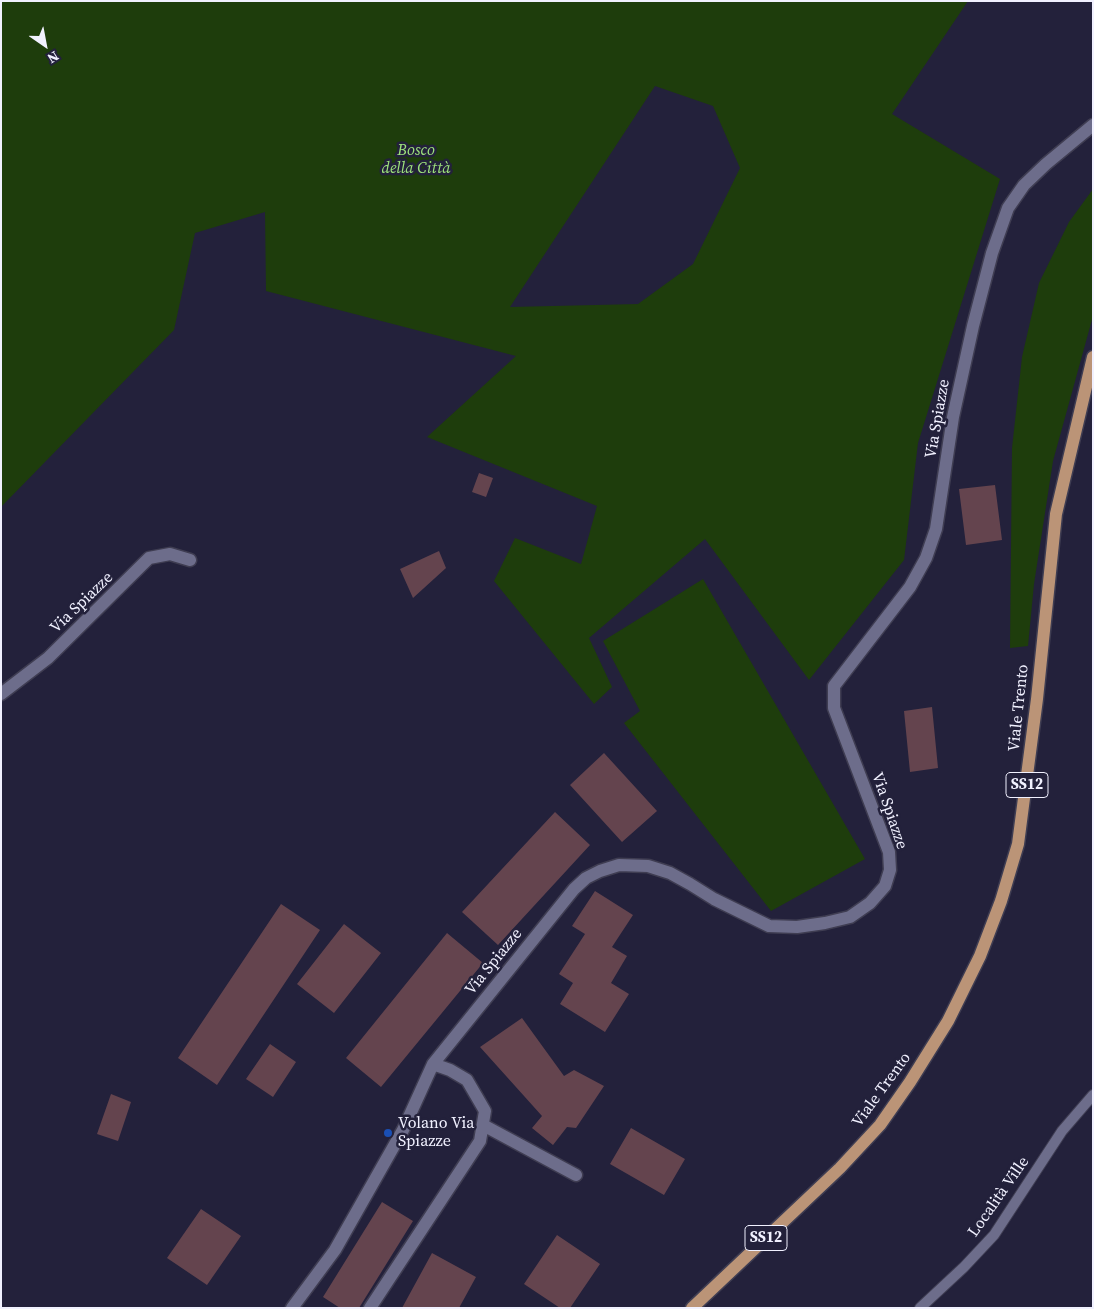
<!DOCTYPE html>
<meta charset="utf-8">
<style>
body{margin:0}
#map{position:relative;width:1094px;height:1309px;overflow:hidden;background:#23213b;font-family:"Source Serif 4",serif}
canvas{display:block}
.frame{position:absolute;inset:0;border:2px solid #f1f1ff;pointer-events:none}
.north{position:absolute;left:20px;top:20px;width:50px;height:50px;-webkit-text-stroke:4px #23213b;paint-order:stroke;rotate:147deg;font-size:14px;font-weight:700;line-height:20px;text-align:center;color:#f1f1ff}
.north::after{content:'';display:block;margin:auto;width:18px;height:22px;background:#f1f1ff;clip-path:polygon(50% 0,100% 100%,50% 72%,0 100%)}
</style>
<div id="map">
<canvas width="1094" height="1309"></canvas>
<div class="frame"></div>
<div class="north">N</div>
</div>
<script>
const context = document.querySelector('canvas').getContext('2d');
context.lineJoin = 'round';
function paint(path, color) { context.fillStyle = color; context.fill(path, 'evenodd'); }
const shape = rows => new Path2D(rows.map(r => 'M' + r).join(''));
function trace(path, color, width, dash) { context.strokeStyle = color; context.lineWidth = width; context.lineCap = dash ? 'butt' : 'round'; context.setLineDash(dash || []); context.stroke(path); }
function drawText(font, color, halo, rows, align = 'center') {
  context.font = font + ' "Source Serif 4",serif'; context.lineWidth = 5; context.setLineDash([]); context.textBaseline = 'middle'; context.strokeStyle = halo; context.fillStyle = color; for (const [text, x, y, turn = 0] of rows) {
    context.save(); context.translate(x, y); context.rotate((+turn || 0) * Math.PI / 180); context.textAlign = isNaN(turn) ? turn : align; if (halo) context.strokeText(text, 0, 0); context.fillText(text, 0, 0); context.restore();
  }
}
paint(shape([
 [1,1,968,1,892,114,1000,179,918,443,904,560,809,680,705,539,589,638,612,687,594,704,494,581,515,538,581,564,597,506,427,437,516,356,266,291,265,212,195,233,174,330,1,507],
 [655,86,713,106,740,168,693,264,638,304,510,307],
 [1093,189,1093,316,1053,461,1034,584,1028,646,1010,648,1012,448,1022,357,1039,283,1069,222],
 [703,579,865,859,771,911,624,723,640,711,603,641]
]), '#1e3d0c');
paint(shape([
 [479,473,493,478,486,497,472,492],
 [995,485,1002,540,966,545,959,489],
 [439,551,446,568,413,598,400,569],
 [932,707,938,768,910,772,904,711],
 [604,753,657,811,622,842,570,785],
 [555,812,590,845,498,945,462,912],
 [595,891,633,915,612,947,627,956,611,983,629,994,605,1032,560,1004,573,983,559,974,585,934,572,926],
 [281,904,320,930,217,1085,178,1058],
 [344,924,381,953,334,1013,297,984],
 [447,933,483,963,381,1087,346,1058],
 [522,1018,564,1076,574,1070,604,1086,576,1128,567,1127,553,1145,532,1128,542,1116,480,1047],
 [270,1044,296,1062,273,1097,246,1079],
 [111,1094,131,1102,118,1141,97,1134],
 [631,1128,685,1159,664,1195,610,1164],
 [382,1202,413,1221,359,1308,340,1308,323,1297],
 [201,1209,241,1236,207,1285,167,1258],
 [557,1235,600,1264,570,1308,560,1308,524,1284],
 [432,1253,476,1277,459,1308,402,1308]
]), '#64444e');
const service = shape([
 [920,1308,964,1267,994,1235,1062,1131,1093,1095]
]);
const minor = shape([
 [1,694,48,658,149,558,170,554,190,560],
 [483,1125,576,1175],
 [292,1308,335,1250,403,1130,433,1064,574,889,586,878,600,871,619,865,648,866,670,873,690,884,714,899,769,926,797,927,825,923,850,917,870,903,885,886,890,870,889,852,834,708,834,686,910,587,926,558,936,529,953,417,973,326,992,253,1008,208,1024,185,1046,164,1093,125],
 [370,1308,480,1141,485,1111,467,1080,450,1070,433,1064]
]);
const primary = shape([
 [692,1308,840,1168,880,1125,910,1082,948,1021,980,956,1001,901,1018,844,1037,699,1056,514,1093,357]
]);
trace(service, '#3f3d52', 12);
trace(minor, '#3f3d52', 15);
trace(primary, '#3f3d52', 15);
trace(service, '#6d6d8b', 10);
trace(minor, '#6d6d8b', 12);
trace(primary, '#bb9477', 12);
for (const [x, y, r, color] of [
 [388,1133,5,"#1a4fb4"]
]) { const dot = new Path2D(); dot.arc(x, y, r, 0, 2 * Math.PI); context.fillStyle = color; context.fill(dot); trace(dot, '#23213b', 2); }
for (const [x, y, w] of [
 [1027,785,42],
 [766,1238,42]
]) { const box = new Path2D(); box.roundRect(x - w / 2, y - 12.5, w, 25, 4); context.fillStyle = '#23213b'; context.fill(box); trace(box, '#f1f1ff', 1); }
drawText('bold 15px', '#f1f1ff', null, [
 ["SS12",1027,785],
 ["SS12",766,1238]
]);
drawText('italic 16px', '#9ee37c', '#23213b', [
 ["Bosco",416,151],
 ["della Città",416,169]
]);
drawText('16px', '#f1f1ff', '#23213b', [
 ["Via Spiazze",938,419,-80],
 ["Via Spiazze",82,603,-44],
 ["Viale Trento",1019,708,-84],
 ["Via Spiazze",889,811,71],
 ["Via Spiazze",494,962,-51],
 ["Viale Trento",882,1090,-54],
 ["Località Ville",999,1197,-55]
]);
drawText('16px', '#f1f1ff', '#23213b', [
 ["Volano Via",398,1124],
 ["Spiazze",398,1142]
], 'left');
</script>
